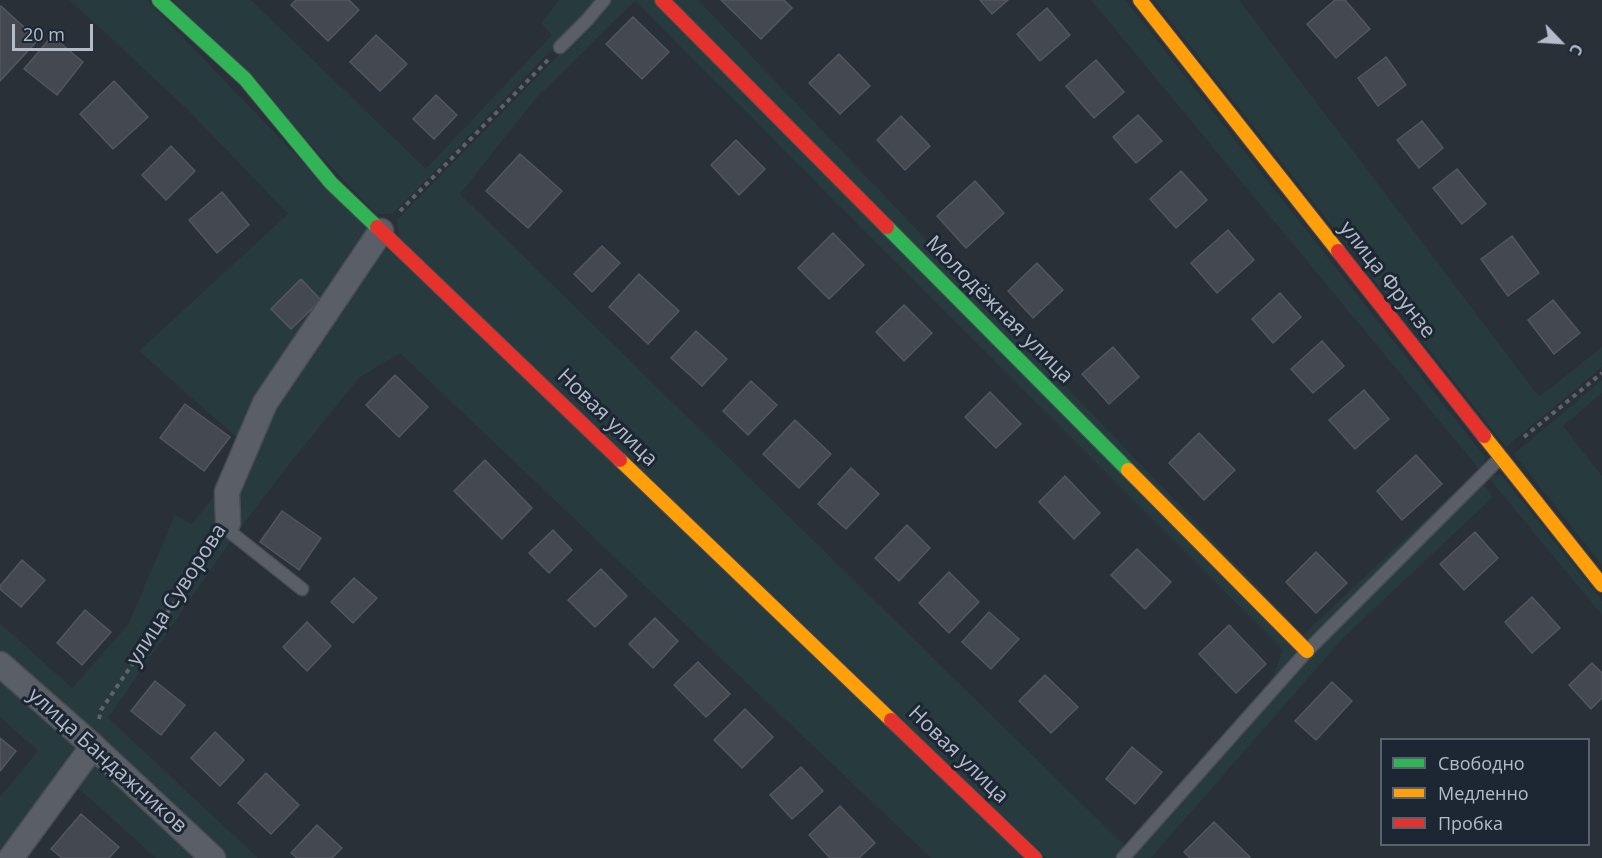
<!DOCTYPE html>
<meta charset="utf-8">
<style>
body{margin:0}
#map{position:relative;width:1602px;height:858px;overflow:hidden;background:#2a3038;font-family:"Open Sans",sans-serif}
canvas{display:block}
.legend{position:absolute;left:1380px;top:738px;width:210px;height:108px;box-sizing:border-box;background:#1d2633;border:2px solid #59626f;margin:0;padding:8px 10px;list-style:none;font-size:18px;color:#b4bcc9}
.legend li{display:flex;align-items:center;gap:12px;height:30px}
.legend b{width:30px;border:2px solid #59626f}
.north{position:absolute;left:1530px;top:12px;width:60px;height:60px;-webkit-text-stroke:4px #1d2633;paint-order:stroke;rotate:115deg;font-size:16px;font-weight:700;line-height:24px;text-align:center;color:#b4bcc9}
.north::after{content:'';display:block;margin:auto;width:21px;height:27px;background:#b4bcc9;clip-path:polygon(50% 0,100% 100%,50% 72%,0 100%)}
.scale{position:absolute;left:12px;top:24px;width:81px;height:27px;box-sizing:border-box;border:3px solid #b4bcc9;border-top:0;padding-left:8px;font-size:18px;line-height:21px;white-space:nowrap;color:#b4bcc9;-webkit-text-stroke:4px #1d2633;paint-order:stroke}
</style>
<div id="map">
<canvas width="1602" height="858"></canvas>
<ul class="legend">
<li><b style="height:8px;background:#30b455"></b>Свободно</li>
<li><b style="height:8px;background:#ff9f0a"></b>Медленно</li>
<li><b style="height:8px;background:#e5322d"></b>Пробка</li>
</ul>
<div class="north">С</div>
<div class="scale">20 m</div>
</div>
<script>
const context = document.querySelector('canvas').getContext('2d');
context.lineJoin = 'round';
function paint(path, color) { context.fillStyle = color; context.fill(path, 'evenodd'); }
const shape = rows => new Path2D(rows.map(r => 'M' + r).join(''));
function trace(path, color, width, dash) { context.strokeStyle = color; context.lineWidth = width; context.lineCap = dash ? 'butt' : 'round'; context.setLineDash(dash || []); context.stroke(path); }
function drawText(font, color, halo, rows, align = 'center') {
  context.font = font + ' "Open Sans",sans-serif'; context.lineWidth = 6; context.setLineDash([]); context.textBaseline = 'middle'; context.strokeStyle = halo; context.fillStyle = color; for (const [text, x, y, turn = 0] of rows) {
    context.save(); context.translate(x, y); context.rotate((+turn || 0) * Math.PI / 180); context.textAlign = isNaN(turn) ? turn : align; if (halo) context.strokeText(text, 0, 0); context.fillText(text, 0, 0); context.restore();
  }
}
paint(shape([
 [70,0,147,0,373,235,243,443,139,351,288,214,188,110],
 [173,0,251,0,426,169,552,35,541,23,559,0,597,0,585,15,431,175,392,214,376,214],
 [609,0,655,0,1296,651,1272,680,1283,650,635,1,536,98,460,194,1126,847,1116,858,1047,858,399,238,397,220,591,22],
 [672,0,698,0,1303,635,1475,473,1306,643],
 [1091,0,1125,0,1485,457,1484,463,1480,470],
 [1154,0,1239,0,1539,397,1602,347,1602,367,1506,447],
 [381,242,1026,858,931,858,400,353,359,378,290,463,238,531,311,586,304,597,230,542,108,718,258,858,222,858,0,656,0,623,72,688,128,625,175,515,192,524,227,480,233,493,271,404],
 [1602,380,1602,393,1563,426,1602,476,1602,565,1514,454],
 [1492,475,1501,475,1602,601,1602,615,1488,477],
 [1483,484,1493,497,1344,637,1151,858,1130,858,1311,655],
 [0,676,84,749,0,858,0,797,38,751,0,717],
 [97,759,202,858,156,858,76,786]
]), '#273a3e');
const building = shape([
 [296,0,349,0,359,10,328,41,291,5,296,0],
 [721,0,784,0,792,8,761,39,721,0],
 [980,0,1008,0,992,14,980,0],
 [1335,0,1345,0,1370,29,1336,58,1307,24,1335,0],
 [1,6,38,40,0,81,0,7,1,6],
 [1047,8,1070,35,1040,61,1017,34,1047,8],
 [633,17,669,52,642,79,606,44,633,17],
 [376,35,407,64,380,91,350,62,376,35],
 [52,36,83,62,57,95,24,69,52,36],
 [839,54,870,86,840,114,809,83,839,54],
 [1386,57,1406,85,1378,106,1358,78,1386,57],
 [1096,60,1124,92,1094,118,1066,86,1096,60],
 [114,81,148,117,113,149,80,114,114,81],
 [436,95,457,115,434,139,413,119,436,95],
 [1138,115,1162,141,1136,163,1113,137,1138,115],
 [901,116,930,146,905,170,877,140,901,116],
 [1422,121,1443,148,1419,168,1397,140,1422,121],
 [736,140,765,169,739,195,711,165,736,140],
 [171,146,195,171,166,200,142,175,171,146],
 [520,154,562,191,528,228,486,191,520,154],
 [1457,169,1486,204,1462,224,1433,188,1457,169],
 [1181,171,1207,200,1176,228,1150,199,1181,171],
 [975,181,1004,213,966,248,937,216,975,181],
 [222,192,249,225,217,253,189,220,222,192],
 [1228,230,1254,260,1217,293,1191,263,1228,230],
 [833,233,864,265,829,299,798,268,833,233],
 [1512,236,1539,273,1508,296,1481,259,1512,236],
 [602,246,620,263,592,292,574,274,602,246],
 [1037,263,1063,290,1033,318,1008,291,1037,263],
 [639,274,679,311,648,344,609,307,639,274],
 [301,279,321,300,291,329,271,309,301,279],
 [1280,293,1301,317,1273,343,1252,319,1280,293],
 [1553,300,1580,333,1554,354,1528,320,1553,300],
 [904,305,932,333,904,361,876,332,904,305],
 [696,331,727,359,702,386,671,358,696,331],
 [1322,341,1344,366,1313,393,1291,369,1322,341],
 [1113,347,1139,377,1109,404,1082,374,1113,347],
 [395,375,428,407,399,437,366,405,395,375],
 [751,381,777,405,748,435,723,411,751,381],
 [1364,390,1389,419,1355,449,1329,420,1364,390],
 [990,392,1021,424,996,448,965,417,990,392],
 [185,404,230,437,204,471,160,438,185,404],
 [795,420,831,454,799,488,763,454,795,420],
 [1199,433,1235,470,1204,500,1169,463,1199,433],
 [1416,455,1442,484,1402,520,1377,491,1416,455],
 [485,460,532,508,502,539,454,491,485,460],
 [851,468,879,494,846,529,818,504,851,468],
 [1065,476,1100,513,1074,539,1039,502,1065,476],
 [282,511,321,538,299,570,260,542,282,511],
 [907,525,930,548,899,581,875,558,907,525],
 [553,530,572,550,549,573,529,553,553,530],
 [1475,532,1498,558,1464,590,1440,564,1475,532],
 [1137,549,1171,582,1145,609,1111,575,1137,549],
 [1316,552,1347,583,1316,613,1286,582,1316,552],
 [22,560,45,580,21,607,0,589,0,586,22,560],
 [601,569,627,596,595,627,568,600,601,569],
 [949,572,979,602,949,633,919,603,949,572],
 [354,578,377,598,353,623,331,602,354,578],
 [1532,597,1560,628,1532,653,1505,622,1532,597],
 [85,610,111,632,82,665,57,643,85,610],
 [989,612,1019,639,991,669,962,642,989,612],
 [655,618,678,641,653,668,629,644,655,618],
 [307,622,331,646,307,671,283,647,307,622],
 [1229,625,1266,664,1236,693,1199,654,1229,625],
 [698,662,730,694,706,717,674,685,698,662],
 [1592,663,1602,673,1602,698,1591,709,1569,685,1592,663],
 [1045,675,1078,707,1051,733,1019,701,1045,675],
 [155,681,185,705,161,735,131,711,155,681],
 [1332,682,1352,701,1316,740,1295,721,1332,682],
 [745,709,773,737,742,768,714,740,745,709],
 [215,732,244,760,220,786,191,758,215,732],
 [0,738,16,751,0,771,0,738],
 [1132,747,1162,772,1135,804,1106,779,1132,747],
 [801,767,823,791,792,819,770,795,801,767],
 [266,773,299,805,271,834,238,803,266,773],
 [840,806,875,843,859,858,830,858,809,835,840,806],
 [81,814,119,847,109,858,62,858,51,849,81,814],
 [1214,822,1250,857,1249,858,1190,858,1184,852,1214,822],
 [317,825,342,848,332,858,297,858,291,853,317,825]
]);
paint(building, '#444950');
trace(building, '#52575f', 1.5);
const lane = shape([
 [560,47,588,19,604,0],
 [228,523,229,531,302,589],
 [1123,858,1307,651,1500,458]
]);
const street = shape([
 [228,523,227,492,265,403,381,231],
 [0,664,93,746,213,858],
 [11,858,93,746]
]);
const fast = shape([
 [159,0,245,79,331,183,377,227],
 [887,227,1128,470]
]);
const slow = shape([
 [1140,0,1338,251],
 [1484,436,1602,585],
 [620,460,891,720],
 [1128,470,1307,651]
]);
const jam = shape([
 [662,0,887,227],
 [377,227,620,460],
 [1338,251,1484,436],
 [891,720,1035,858]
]);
trace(lane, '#484c53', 15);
trace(street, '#484c53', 27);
trace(fast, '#484c53', 16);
trace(slow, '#484c53', 16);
trace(jam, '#484c53', 16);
trace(shape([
 [400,211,548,60],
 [1524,437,1602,373],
 [99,719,101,710,215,543]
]), '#5d636a', 4, [4.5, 4.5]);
trace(lane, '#5a5e66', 12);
trace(street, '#5a5e66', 24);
trace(fast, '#30b455', 14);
trace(slow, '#ff9f0a', 14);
trace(jam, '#e5322d', 14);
drawText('21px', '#b4bcc9', '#1d2633', [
 ["улица Фрунзе",1387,280,52],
 ["Молодёжная улица",999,310,45],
 ["Новая улица",607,418,44],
 ["улица Суворова",177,595,-57],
 ["Новая улица",958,755,44],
 ["улица Бандажников",107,761,42]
]);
</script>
